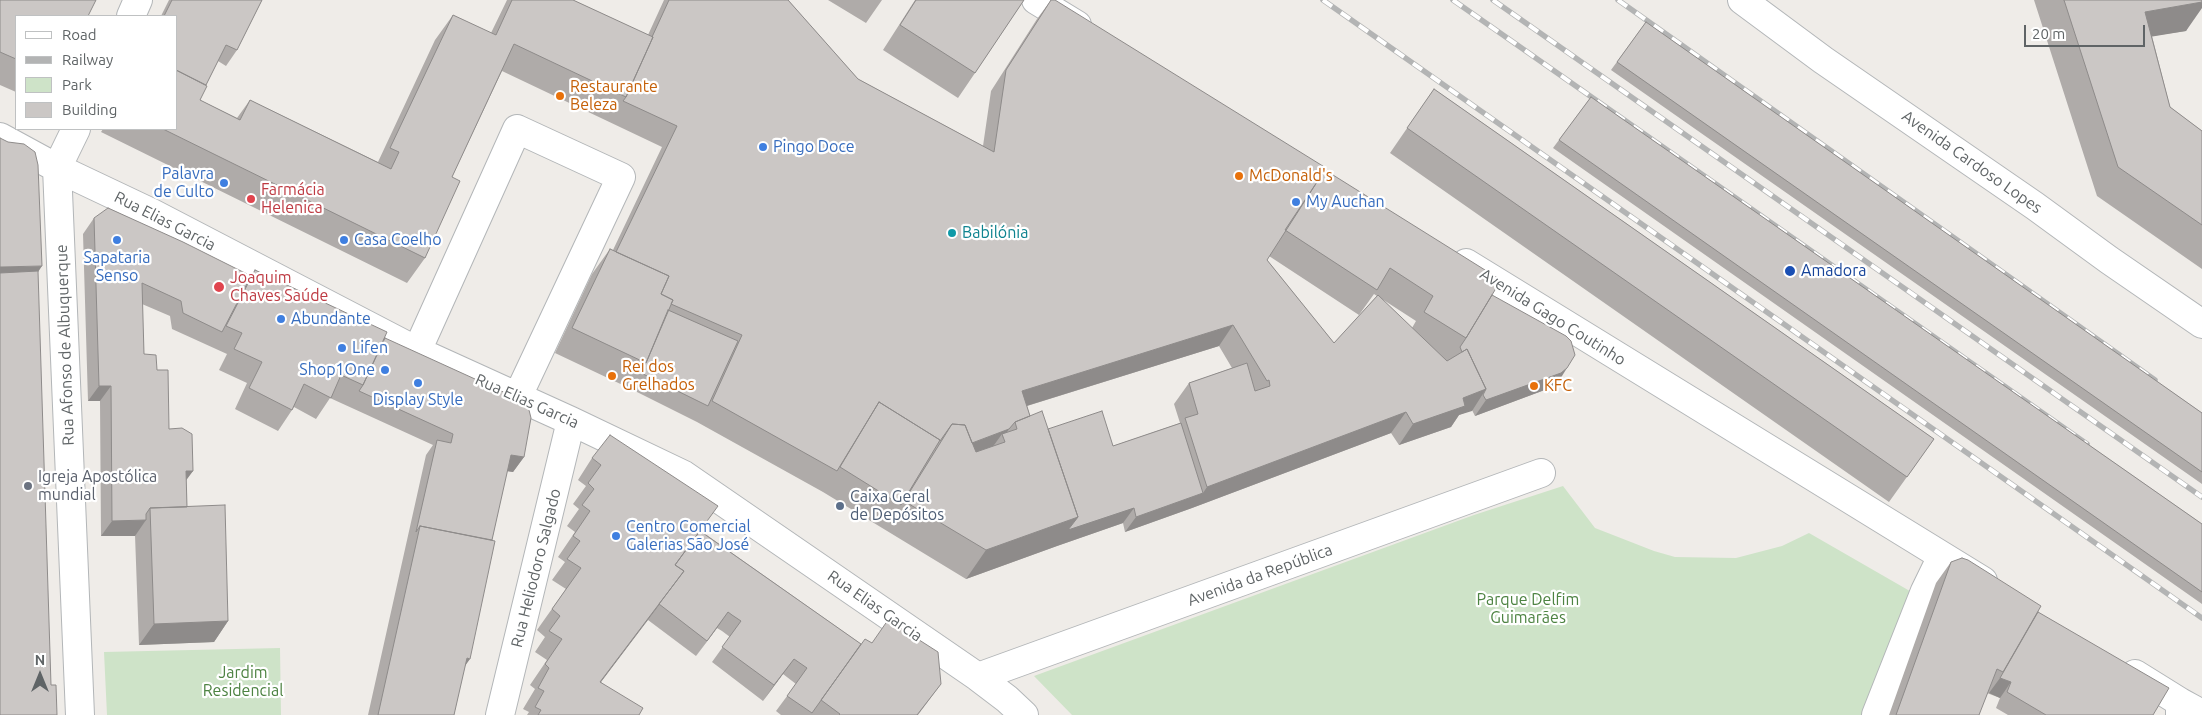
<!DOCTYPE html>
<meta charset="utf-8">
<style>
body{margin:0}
#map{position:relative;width:2202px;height:715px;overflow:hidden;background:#efece8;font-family:Ubuntu,sans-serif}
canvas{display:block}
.legend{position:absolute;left:15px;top:15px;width:162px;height:115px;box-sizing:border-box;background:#fff;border:1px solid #bfc1c2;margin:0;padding:6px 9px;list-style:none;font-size:15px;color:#5f6466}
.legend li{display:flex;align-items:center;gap:10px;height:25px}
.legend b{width:25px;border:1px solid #bfc1c2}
.north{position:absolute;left:15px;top:650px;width:50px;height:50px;-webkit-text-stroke:4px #fff;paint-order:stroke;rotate:0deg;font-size:14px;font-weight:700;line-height:20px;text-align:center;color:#5f6466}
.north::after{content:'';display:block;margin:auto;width:18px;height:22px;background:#5f6466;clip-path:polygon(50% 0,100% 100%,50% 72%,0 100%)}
.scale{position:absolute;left:2024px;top:25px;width:121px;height:22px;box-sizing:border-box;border:2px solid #5f6466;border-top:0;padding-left:6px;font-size:15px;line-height:18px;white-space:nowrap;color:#5f6466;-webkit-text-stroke:4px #fff;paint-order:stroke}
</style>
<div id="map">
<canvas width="2202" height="715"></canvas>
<ul class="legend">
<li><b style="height:6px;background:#fff"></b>Road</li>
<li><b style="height:6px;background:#b3b4b4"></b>Railway</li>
<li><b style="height:14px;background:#cee3c8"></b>Park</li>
<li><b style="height:14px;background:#cbc7c5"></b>Building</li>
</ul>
<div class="north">N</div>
<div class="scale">20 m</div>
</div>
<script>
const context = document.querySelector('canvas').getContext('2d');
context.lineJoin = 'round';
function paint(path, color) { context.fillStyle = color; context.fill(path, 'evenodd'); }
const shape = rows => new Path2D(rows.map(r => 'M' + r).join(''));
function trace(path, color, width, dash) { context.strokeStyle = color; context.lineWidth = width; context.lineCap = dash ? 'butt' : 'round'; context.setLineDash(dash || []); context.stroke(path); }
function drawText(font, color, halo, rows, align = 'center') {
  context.font = font + ' Ubuntu,sans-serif'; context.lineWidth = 4.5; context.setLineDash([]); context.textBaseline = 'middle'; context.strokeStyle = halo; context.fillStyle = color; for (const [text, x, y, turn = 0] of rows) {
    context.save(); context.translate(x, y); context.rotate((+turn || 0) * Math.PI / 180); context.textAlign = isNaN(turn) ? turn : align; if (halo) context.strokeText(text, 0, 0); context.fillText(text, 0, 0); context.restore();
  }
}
paint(shape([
 [1563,486,1595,528,1654,551,1675,557,1736,558,1782,546,1809,533,1915,594,1862,715,1072,715,1034,676,1474,515],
 [280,648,281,715,107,715,104,652]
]), '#cee3c8');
const minor = shape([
 [1036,0,1077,25],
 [1742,0,1823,60,2035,206,2109,260,2202,324],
 [131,16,138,0],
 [76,129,57,168,80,715],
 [0,137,57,168,152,213,417,351,571,421,684,475,978,677,1007,699,1024,715],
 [1466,263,1983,581],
 [417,351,517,129,621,177,517,398],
 [2135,674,2180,702,2180,715],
 [978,677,1541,473],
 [2180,702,2202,714],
 [500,715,571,421],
 [1876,715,1925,591,1942,556]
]);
trace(minor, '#b3b6b8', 30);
trace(minor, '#fff', 28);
const rail = shape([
 [1323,0,2202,618],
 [1453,0,2087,444],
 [1493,0,2202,497],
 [1618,0,2155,380]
]);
trace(rail, '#b3b4b4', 5.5);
trace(rail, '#fff', 4, [11]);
paint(shape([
 [0,0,16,16,16,92,0,85],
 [169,0,262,0,237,50,226,66,218,61,206,85,200,100,237,118,250,100,378,162,435,40,453,15,491,33,507,0,573,0,648,35,664,0,788,0,858,79,983,146,991,91,1037,19,1051,0,1319,178,1492,295,1557,384,1550,388,1475,416,1472,410,1459,415,1451,427,1399,445,1391,433,1192,508,1125,532,1123,523,1057,546,966,579,823,492,697,422,629,388,555,353,592,274,610,249,613,250,662,147,502,71,452,177,425,258,407,283,101,132,103,129,176,129,176,16,161,16],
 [1269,256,1359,315,1374,294,1377,296,1334,343,1267,260],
 [1382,299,1416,321,1412,328],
 [1219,346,1232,368,1189,383,1174,404,1180,423,1113,446,1048,429,1030,416,1027,406],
 [828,0,882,0,866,23],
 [915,0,1024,0,975,73,958,98,883,50],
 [2034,0,2202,0,2186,31,2152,36,2170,107,2202,131,2202,269,2097,196],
 [1646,22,2202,413,2202,484,1611,70],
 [1434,89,1934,439,1889,502,1390,153],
 [1591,97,2202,524,2202,604,1553,148],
 [94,218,251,276,255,270,385,338,524,457,513,472,507,471,454,715,368,715,426,455,433,445,330,398,316,419,294,407,278,431,235,409,247,383,219,370,227,354,172,329,170,316,142,304,144,354,157,370,169,429,193,471,186,479,187,507,228,621,214,642,139,645,135,535,101,536,100,401,88,401,83,234],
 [592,458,701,531,861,644,941,684,918,715,781,715,776,711,796,684,783,674,763,701,712,662,730,637,722,631,717,628,696,656,648,620,601,682,639,715,527,715,529,712,523,709,535,689,530,685,547,660,535,652,545,637,537,630,566,589,552,580,565,562,558,557,575,532,567,526,579,509,573,504,586,486,578,480],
 [1951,562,2038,612,2153,715,2008,715,1996,708,2000,698,1987,693,1979,715,1889,715,1936,583]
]), '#afaba9');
paint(shape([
 [2202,2,2202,8,2186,31,2125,41,2145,12],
 [42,266,28,287,0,288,0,267],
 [1233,325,1219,346,1007,412,1022,391],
 [1567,368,1557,384,1550,388,1475,416,1486,400],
 [99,386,111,386,100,401,88,401],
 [1486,389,1472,411,1459,415,1451,427,1399,445,1413,424,1463,398],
 [1406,412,1391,433,1192,508,1125,532,1136,517,1203,493,1207,487],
 [1009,429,1003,438,1002,434,989,452,951,467,965,446],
 [511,455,524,457,513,472,500,470],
 [186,471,193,471,182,486],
 [1134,508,1123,523,1057,546,966,579,986,550,1078,517],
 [146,520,135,536,101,536,112,521],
 [684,571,669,592,585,703,600,682],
 [728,612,717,628,696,656,707,641],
 [228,621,214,642,139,645,154,624],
 [467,658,470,659,455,680],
 [794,659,783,674,763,701,774,685],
 [2000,678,2011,682,2000,698,1989,693]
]), '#8e8b8a');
const building = shape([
 [0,0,96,0,88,16,16,16,16,59,0,52,0,0],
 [172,0,262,0,237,50,226,45,206,85,176,70,176,16,164,16,172,0],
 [512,0,573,0,653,37,626,97,514,44,452,177,460,181,425,258,163,129,176,129,176,70,207,86,200,100,240,120,250,100,391,169,399,152,390,148,453,15,496,35,512,0],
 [669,0,788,0,858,79,994,152,1006,70,1051,0,1055,0,1326,168,1267,260,1334,343,1378,295,1447,361,1467,349,1486,389,1463,398,1465,406,1413,424,1406,412,1207,487,1185,418,1198,414,1189,383,1247,363,1255,391,1270,386,1269,380,1267,381,1233,325,1022,391,1030,416,1015,422,1009,429,972,443,965,425,952,424,940,441,940,440,879,402,837,471,712,401,742,335,671,304,673,300,661,294,669,276,616,252,677,126,623,101,626,97,653,37,652,37,669,0],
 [916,0,1024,0,975,73,900,25,916,0],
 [2064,0,2202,0,2202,2,2145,12,2170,107,2202,131,2202,225,2118,167,2064,0],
 [1646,22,2202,413,2202,472,1617,62,1646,22],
 [1434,89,1934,439,1907,477,1407,128,1434,89],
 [1591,97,2202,524,2202,592,1559,140,1591,97],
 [0,138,8,142,24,144,35,152,38,165,42,266,0,267,0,138],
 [1325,170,1501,280,1466,338,1424,312,1433,296,1390,268,1377,290,1285,230,1325,170],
 [108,208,183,242,251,276,222,332,183,313,181,301,142,283,144,354,156,355,157,370,168,370,169,429,182,428,192,434,193,471,186,471,187,507,150,508,146,514,146,520,112,521,111,386,99,386,94,218,108,208],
 [610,249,669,276,661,294,673,300,646,363,572,328,610,249],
 [255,270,387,332,363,385,341,375,331,398,304,384,292,410,249,388,262,362,234,349,242,333,226,326,255,270],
 [38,271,51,685,56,685,57,715,0,715,0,273,38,271],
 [1492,295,1566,336,1571,341,1575,355,1567,368,1561,373,1486,400,1483,395,1486,389,1467,349,1462,352,1460,347,1466,338,1492,295],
 [668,310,738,341,708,406,639,372,646,363,668,310],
 [385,338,521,400,528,406,531,418,524,457,511,455,492,540,420,526,416,532,437,440,451,443,453,434,359,391,363,385,385,338],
 [879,402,940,440,901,505,840,467,879,402],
 [1042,411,1078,517,986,550,904,501,952,424,965,425,976,452,1005,442,1002,434,1017,429,1015,422,1042,411],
 [1102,411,1113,446,1181,423,1203,493,1136,517,1134,508,1068,530,1078,517,1048,429,1102,411],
 [610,435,718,506,675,565,684,571,600,682,643,708,639,715,538,715,541,710,535,707,544,691,538,688,549,668,545,664,562,639,549,631,560,616,552,609,581,568,567,559,580,541,573,536,590,511,582,505,594,489,588,483,601,465,592,458,610,435],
 [225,505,228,621,154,624,150,508,225,505],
 [420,526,495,541,470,659,467,658,454,715,378,715,420,526],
 [700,531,861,644,812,713,787,696,807,668,794,659,774,685,722,647,741,621,732,615,728,612,707,641,659,604,684,571,675,565,700,531],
 [1962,558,1968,560,2041,606,2003,672,1997,669,1979,715,1896,715,1951,562,1962,558],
 [2038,612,2169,688,2153,715,2046,715,2007,692,2011,682,2000,678,2038,612],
 [888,620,938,652,941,684,917,715,839,715,840,714,821,700,865,639,872,643,888,620]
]);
paint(building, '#cbc7c5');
trace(building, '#8e8b8a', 1);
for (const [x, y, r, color] of [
 [560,96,5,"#e8710a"],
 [763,147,5,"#3f7fe0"],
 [1239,176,5,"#e8710a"],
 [224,183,5,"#3f7fe0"],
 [251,199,5,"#e0444e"],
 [1296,202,5,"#3f7fe0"],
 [952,233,5,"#0f9aa8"],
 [117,240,5,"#3f7fe0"],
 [344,240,5,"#3f7fe0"],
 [1790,271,6,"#1a4fb4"],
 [219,287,6,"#e0444e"],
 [281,319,5,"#3f7fe0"],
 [342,348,5,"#3f7fe0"],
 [385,370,5,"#3f7fe0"],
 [612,376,5,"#e8710a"],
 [418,383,5,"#3f7fe0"],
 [1534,386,5,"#e8710a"],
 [28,486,5,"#6b7280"],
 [840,506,5,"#5c6f8a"],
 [616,536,5,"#3f7fe0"]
]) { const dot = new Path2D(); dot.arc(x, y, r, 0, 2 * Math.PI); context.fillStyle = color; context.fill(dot); trace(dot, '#fff', 2); }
drawText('16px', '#c56008', '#fff', [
 ["Restaurante",570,87],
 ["Beleza",570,105],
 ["McDonald's",1249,176],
 ["Rei dos",622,367],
 ["Grelhados",622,385],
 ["KFC",1544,386]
], 'left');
drawText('16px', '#366cbe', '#fff', [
 ["Pingo Doce",773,147],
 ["Palavra",214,174,"right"],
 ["de Culto",214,192,"right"],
 ["My Auchan",1306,202],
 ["Casa Coelho",354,240],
 ["Sapataria",117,258,"center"],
 ["Senso",117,276,"center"],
 ["Abundante",291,319],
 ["Lifen",352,348],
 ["Shop1One",375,370,"right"],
 ["Display Style",418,400,"center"],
 ["Centro Comercial",626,527],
 ["Galerias São José",626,545]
], 'left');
drawText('16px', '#5f6466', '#fff', [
 ["Avenida Cardoso Lopes",1972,162,35],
 ["Rua Elias Garcia",165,221,27],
 ["Avenida Gago Coutinho",1553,317,32],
 ["Rua Afonso de Albuquerque",65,345,-92],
 ["Rua Elias Garcia",527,401,24],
 ["Rua Heliodoro Salgado",536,568,-76],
 ["Avenida da República",1260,575,-20],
 ["Rua Elias Garcia",875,606,35]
]);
drawText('16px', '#be3a42', '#fff', [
 ["Farmácia",261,190],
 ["Helenica",261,208],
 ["Joaquim",230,278],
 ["Chaves Saúde",230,296]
], 'left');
drawText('16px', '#0d838f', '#fff', [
 ["Babilónia",962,233]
], 'left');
drawText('16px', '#164399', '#fff', [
 ["Amadora",1801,271]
], 'left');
drawText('16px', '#5b616d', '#fff', [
 ["Igreja Apostólica",38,477],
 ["mundial",38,495]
], 'left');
drawText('16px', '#4e5e75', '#fff', [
 ["Caixa Geral",850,497],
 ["de Depósitos",850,515]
], 'left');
drawText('16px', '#4d8342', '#fff', [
 ["Parque Delfim",1528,600],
 ["Guimarães",1528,618],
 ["Jardim",243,673],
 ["Residencial",243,691]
]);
</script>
